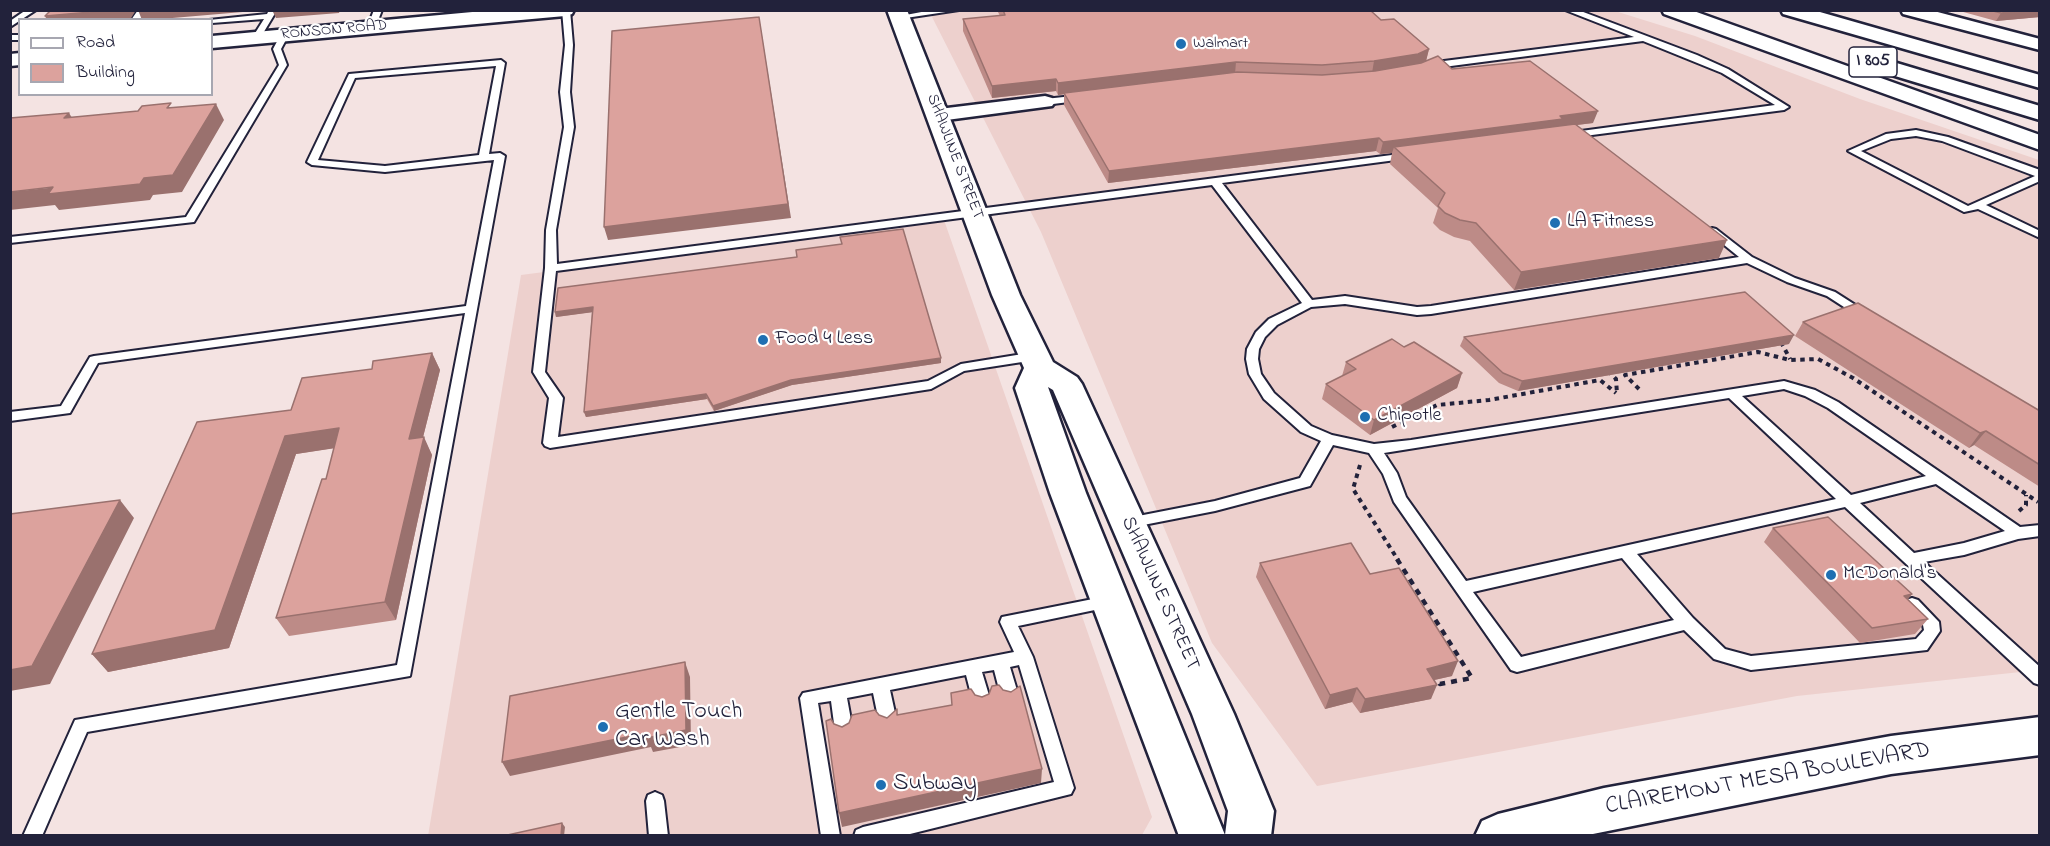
<!DOCTYPE html>
<style>
body{margin:0}
#map{position:relative;width:2050px;height:846px;overflow:hidden;background:#f4e3e2;font-family:"Indie Flower",sans-serif}
canvas{display:block}
.frame{position:absolute;inset:0;border:12px solid #22223b;pointer-events:none}
.legend{position:absolute;left:18px;top:18px;width:195px;height:78px;box-sizing:border-box;background:#fff;border:2px solid #a7a7b1;margin:0;padding:8px 10px;list-style:none;font-size:18px;color:#22223b}
.legend li{display:flex;align-items:center;gap:12px;height:30px}
.legend b{width:30px;border:2px solid #a7a7b1}
</style>
<div id="map">
<canvas width="2050" height="846"></canvas>
<div class="frame"></div>
<ul class="legend">
<li><b style="height:8px;background:#fff"></b>Road</li>
<li><b style="height:16px;background:#dca29d"></b>Building</li>
</ul>
</div>
<script>
const context = document.querySelector('canvas').getContext('2d');
context.lineJoin = 'round';
function paint(path, color) { context.fillStyle = color; context.fill(path, 'evenodd'); }
const shape = rows => new Path2D(rows.map(r => 'M' + r).join(''));
function trace(path, color, width, dash) { context.strokeStyle = color; context.lineWidth = width; context.lineCap = dash ? 'butt' : 'round'; context.setLineDash(dash || []); context.stroke(path); }
function drawText(font, color, halo, rows, align = 'center') {
  context.font = font + ' "Indie Flower",sans-serif'; context.lineWidth = 4.5; context.setLineDash([]); context.textBaseline = 'middle'; context.strokeStyle = halo; context.fillStyle = color; for (const [text, x, y, turn = 0] of rows) {
    context.save(); context.translate(x, y); context.rotate((+turn || 0) * Math.PI / 180); context.textAlign = isNaN(turn) ? turn : align; if (halo) context.strokeText(text, 0, 0); context.fillText(text, 0, 0); context.restore();
  }
}
paint(shape([
 [929,11,1615,11,1695,36,1860,99,2039,160,2039,670,1797,696,1317,786,1212,643,1041,232],
 [944,220,1152,817,1142,835,428,836,521,275]
]), '#edd0cd');
const service = shape([
 [26,10,36,10,10,27,10,21,26,10],
 [138,10,147,10,140,20,131,20,138,10],
 [269,10,277,10,259,40,256,41,252,38,264,19,212,23,212,20,209,20,267,14,269,10],
 [374,10,382,10,375,28,371,30,367,28,374,10],
 [562,10,570,10,573,45,570,92,574,127,556,230,557,264,1407,153,1412,156,1411,158,1222,183,1312,300,1345,296,1417,307,1431,306,1739,257,1707,231,1712,228,1716,229,1752,257,1795,278,1835,292,1871,315,1865,319,1861,318,1827,296,1787,282,1747,263,1431,314,1417,315,1345,304,1311,307,1277,325,1265,337,1259,349,1258,359,1261,374,1274,393,1311,426,1332,435,1374,444,1411,440,1784,381,1815,390,1838,402,2020,527,2040,525,2040,536,2018,539,1964,555,1924,562,2040,667,2040,685,2034,683,1845,507,1637,554,1693,618,1725,649,1751,656,1916,639,1924,630,1923,625,1904,604,1906,600,1912,598,1918,600,1939,622,1940,631,1927,650,1751,670,1714,659,1684,630,1517,672,1511,670,1394,502,1383,474,1369,453,1333,445,1310,486,1215,511,1128,528,1123,527,1121,523,1123,519,1128,518,1215,501,1300,478,1321,441,1301,432,1264,399,1249,374,1246,359,1247,349,1256,332,1269,319,1302,303,1212,185,556,271,545,372,563,398,558,437,928,381,961,364,1035,352,1041,356,1035,360,964,371,931,389,550,448,545,446,543,443,549,398,533,372,545,268,546,230,564,127,560,92,565,45,562,10],
 [1784,389,1805,396,1828,408,1926,476,1851,495,1742,396,1784,389],
 [1729,398,1836,499,1466,581,1406,497,1397,473,1384,453,1729,398],
 [1936,484,2005,531,1964,543,1914,553,1860,503,1936,484],
 [1622,558,1674,620,1521,657,1473,592,1622,558],
 [932,10,959,10,899,19,895,17,932,10],
 [1565,10,1578,10,1697,55,1728,69,1789,107,1784,110,1569,138,1566,137,1566,133,1775,105,1722,73,1643,41,1428,69,1424,66,1428,63,1634,37,1565,10],
 [281,34,288,36,281,49,287,65,194,222,10,243,10,237,186,217,279,65,273,49,281,34],
 [10,35,20,35,20,40,10,40,10,35],
 [501,60,505,63,489,154,500,153,505,156,410,676,87,732,42,836,23,836,75,720,397,665,465,313,98,363,70,413,10,421,10,412,61,406,90,357,94,356,466,306,494,160,385,172,312,165,307,162,349,74,501,60],
 [496,66,479,155,385,166,318,160,355,78,496,66],
 [1082,95,1087,98,1085,100,1045,105,1040,102,1045,99,1082,95],
 [1916,130,1948,137,2040,170,2040,181,1986,205,2040,231,2040,238,1978,209,1964,212,1848,151,1886,134,1916,130],
 [1916,136,1942,141,2035,176,1968,206,1861,151,1891,139,1916,136],
 [1108,596,1114,598,1116,602,1114,606,1018,626,1033,657,1074,788,1071,794,902,836,854,836,856,830,863,827,1054,782,1019,665,1010,667,1019,697,1016,702,1010,704,1004,702,1001,697,994,670,982,672,991,702,988,707,982,709,976,707,973,702,966,675,890,690,897,722,894,727,888,730,882,727,879,722,873,693,847,698,853,731,850,736,844,739,838,736,835,731,831,701,818,703,840,836,821,836,800,698,803,693,1014,652,1000,622,1002,617,1108,596],
 [655,792,662,795,664,801,668,836,649,836,646,801,648,795,655,792]
]);
const minor = shape([
 [1901,10,1930,10,2040,39,2040,50,1903,14,1901,10],
 [1045,96,1052,98,1055,102,1052,106,939,121,932,119,929,115,932,111,939,109,1045,96]
]);
const tertiary = shape([
 [494,10,574,10,572,14,565,16,212,48,212,36,494,10],
 [887,10,907,10,1020,295,1053,362,1077,377,1082,384,1234,714,1274,811,1271,836,1179,836,1050,493,1015,388,1024,368,992,295,887,10],
 [1048,387,1053,390,1192,714,1228,811,1225,835,1086,493,1048,387],
 [20,53,20,65,10,66,10,54,20,53]
]);
const primary = shape([
 [2040,717,2040,755,1891,774,1583,836,1475,836,1482,821,1498,814,1604,788,1891,736,2040,717]
]);
const motorway = shape([
 [1662,10,1691,10,2040,135,2040,150,1664,14,1662,10],
 [1781,10,1813,10,2040,75,2040,88,1783,14,1781,10],
 [1880,58,2040,106,2040,120,1872,69,1869,64,1872,59,1880,58]
]);
trace(service, '#22223b', 4);
trace(minor, '#22223b', 5);
trace(tertiary, '#22223b', 5);
trace(primary, '#22223b', 5);
trace(motorway, '#22223b', 5);
trace(shape([
 [1781,342,1790,359],
 [1608,371,1616,379,1617,394],
 [1639,389,1625,375,1758,352,1790,360,1818,359,1853,378,2038,502],
 [1392,427,1437,405,1489,400,1600,380,1616,393],
 [1360,465,1353,489,1398,560],
 [2019,511,2026,505,2026,495]
]), '#22223b', 4, [4.5, 4.5]);
trace(shape([
 [1397,559,1472,678,1440,684,1437,679]
]), '#22223b', 4.5, [6, 6]);
paint(service, '#fff');
paint(minor, '#fff');
paint(tertiary, '#fff');
paint(primary, '#fff');
paint(motorway, '#fff');
paint(shape([
 [997,10,1370,10,1381,20,1429,49,1426,61,1420,64,1452,69,1593,123,1577,125,1719,258,1514,290,1470,241,1454,237,1440,230,1433,223,1438,208,1390,164,1392,153,1380,154,1376,151,1108,183,1064,105,1064,94,1058,95,1056,91,992,98,963,31,963,19,1000,16],
 [1956,10,2040,10,2040,17,1996,21],
 [558,288,941,363,792,385,714,411,707,399,586,417,584,412,592,312,556,317,555,312],
 [1803,322,2040,411,2040,487,1974,445,1969,448,1795,336],
 [1464,337,1789,344,1518,391,1499,383,1460,346],
 [1404,347,1462,373,1457,388,1370,435,1322,399,1326,384,1342,376,1346,362],
 [432,353,440,370,423,437,432,455,396,620,289,636,276,618,326,479,334,448,296,454,229,648,108,672,92,654,291,410,372,369],
 [1773,528,1912,594,1908,599,1928,619,1915,634,1860,643,1764,542],
 [1260,563,1370,574,1452,676,1434,680,1431,699,1360,713,1352,702,1325,709,1256,577]
]), '#bd8b87');
paint(shape([
 [114,10,136,10,130,20,47,20,45,16],
 [138,10,266,10,149,20,142,20],
 [272,10,340,10,339,13,276,18],
 [2029,10,2040,10,2040,17,1996,21,2001,13],
 [759,17,791,218,608,240,604,227],
 [1429,49,1426,61,1415,66,1372,73,1374,61],
 [1236,62,1235,74,1058,95,1058,83],
 [1056,79,1056,91,992,98,992,86],
 [216,104,224,120,182,192,153,195,150,200,59,210,55,205,10,210,10,192,144,178],
 [1598,111,1593,123,1394,147,1392,153,1380,154,1383,142,1560,116],
 [69,113,79,129,64,118],
 [1379,138,1376,151,1108,183,1109,171],
 [1727,240,1719,258,1514,290,1521,272],
 [593,307,594,312,556,317,555,312],
 [1794,335,1789,344,1518,391,1522,381],
 [432,353,440,370,418,457,409,439],
 [941,358,941,363,792,385,714,411,713,406,791,380],
 [1462,373,1457,388,1370,435,1374,420],
 [706,394,707,399,586,417,584,412],
 [339,428,349,446,296,454,229,648,108,672,92,654,285,436],
 [1986,431,1974,445,1969,448,1980,433],
 [424,437,432,455,396,620,385,602],
 [120,500,134,518,50,684,10,691,10,670],
 [1912,594,1900,609,1904,596],
 [1458,661,1452,676,1421,683,1427,669],
 [685,662,690,677,691,745,653,752,651,747,510,776,502,762],
 [1437,685,1431,699,1360,713,1365,699],
 [1357,688,1352,702,1325,709,1330,695],
 [1042,769,1041,783,842,827,839,813],
 [562,823,565,827,564,836,561,836]
]), '#9a716e');
const building = shape([
 [51,10,114,10,45,16,51,10],
 [1003,10,1370,10,1381,20,1394,19,1429,49,1418,54,1374,61,1322,65,1236,62,1058,83,1056,79,992,86,963,19,1005,15,1003,10],
 [1989,10,2029,10,2001,13,1989,10],
 [759,17,788,204,604,227,612,31,759,17],
 [1438,56,1452,69,1530,61,1598,111,1560,116,1563,119,1383,142,1379,138,1109,171,1064,93,1237,72,1322,75,1375,71,1421,63,1438,56],
 [171,103,167,108,216,104,173,175,144,178,140,184,48,194,53,187,10,192,10,118,69,113,64,118,138,111,142,106,171,103],
 [1575,124,1727,240,1521,272,1476,223,1460,220,1445,213,1438,206,1445,193,1394,147,1575,124],
 [903,229,941,358,791,380,713,406,706,394,584,412,593,307,555,312,558,288,797,257,796,250,842,244,840,237,903,229],
 [1745,292,1794,335,1522,381,1503,373,1464,337,1745,292],
 [1858,303,2040,411,2040,465,1986,431,1980,433,1803,322,1858,303],
 [1392,339,1404,347,1414,342,1462,373,1374,420,1326,384,1356,369,1346,362,1392,339],
 [432,353,409,439,424,437,385,602,276,618,322,479,326,479,339,428,285,436,215,630,92,654,197,422,291,410,302,378,372,369,373,361,432,353],
 [120,500,32,666,10,670,10,514,120,500],
 [1828,517,1912,594,1904,596,1928,619,1872,628,1773,528,1828,517],
 [1351,543,1370,574,1399,568,1458,661,1427,669,1437,685,1365,699,1357,688,1330,695,1260,563,1351,543],
 [685,662,686,730,647,738,647,733,502,762,510,696,685,662],
 [999,685,1003,690,1011,692,1020,686,1042,769,839,813,826,721,831,719,834,724,842,727,849,723,852,715,875,710,879,715,887,718,897,709,897,715,952,705,951,693,971,689,975,695,982,697,989,694,992,686,999,685],
 [562,823,561,836,503,836,562,823]
]);
paint(building, '#dca29d');
trace(building, '#9a716e', 1.5);
for (const [x, y, r, color] of [
 [1181,44,6,"#1f6fb2"],
 [1555,223,6,"#1f6fb2"],
 [763,340,6,"#1f6fb2"],
 [1365,417,6,"#1f6fb2"],
 [1831,575,6,"#1f6fb2"],
 [603,727,6,"#1f6fb2"],
 [881,785,6,"#1f6fb2"]
]) { const dot = new Path2D(); dot.arc(x, y, r, 0, 2 * Math.PI); context.fillStyle = color; context.fill(dot); trace(dot, '#fff', 2); }
drawText('16px', '#22223b', '#fff', [
 ["RONSON ROAD",334,31,-5],
 ["SHAWLINE STREET",954,157,69]
]);
drawText('16px', '#22223b', '#fff', [
 ["Walmart",1193,44]
], 'left');
for (const [x, y, w] of [
 [1873,62,48]
]) { const box = new Path2D(); box.roundRect(x - w / 2, y - 15, w, 30, 4.5); context.fillStyle = '#fff'; context.fill(box); trace(box, '#22223b', 1.5); }
drawText('bold 18px', '#22223b', null, [
 ["I 805",1873,62]
]);
drawText('20px', '#22223b', '#fff', [
 ["LA Fitness",1567,223],
 ["Food 4 Less",775,340],
 ["Chipotle",1377,417],
 ["McDonald's",1843,575]
], 'left');
drawText('20px', '#22223b', '#fff', [
 ["SHAWLINE STREET",1159,594,66]
]);
drawText('24px', '#22223b', '#fff', [
 ["Gentle Touch",615,713],
 ["Car Wash",615,741],
 ["Subway",893,785]
], 'left');
drawText('24px', '#22223b', '#fff', [
 ["CLAIREMONT MESA BOULEVARD",1768,780,-10]
]);
</script>
